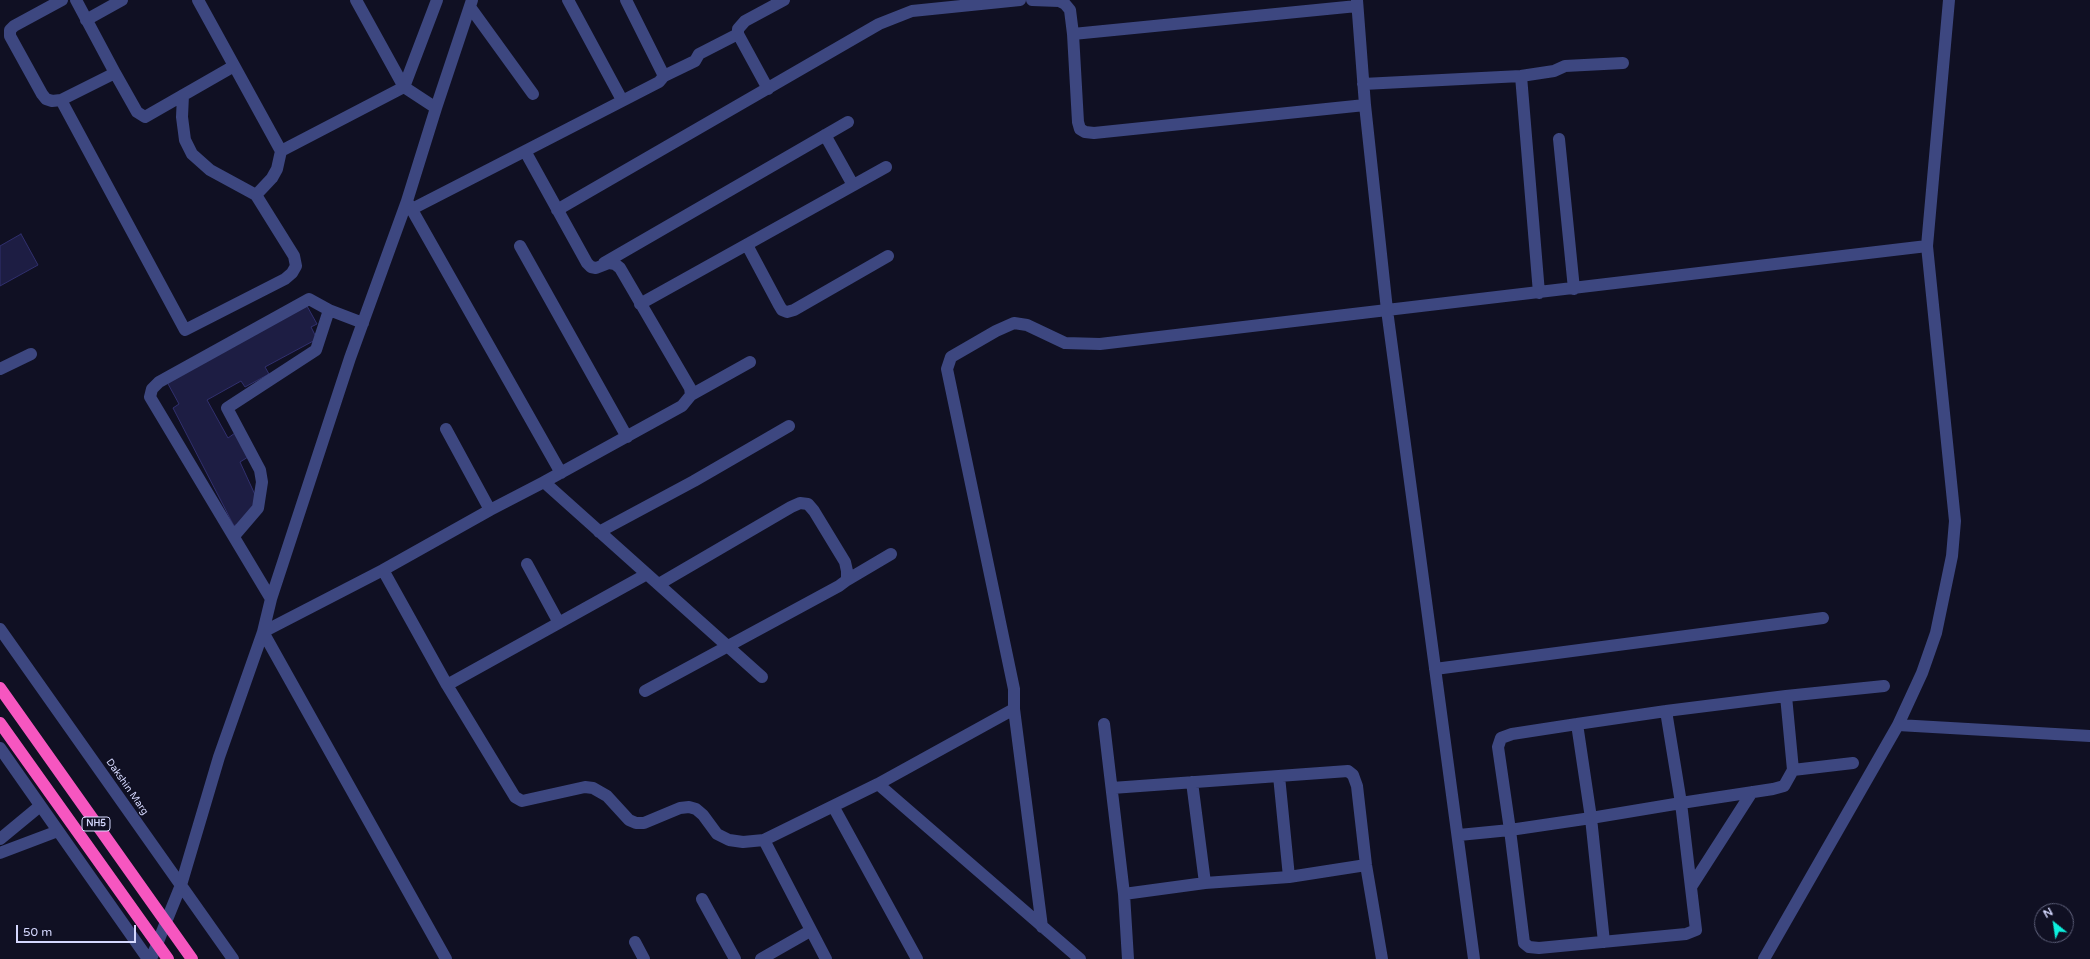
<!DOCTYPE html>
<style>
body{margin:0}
#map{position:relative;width:2090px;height:959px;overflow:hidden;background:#101023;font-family:"Varela Round",sans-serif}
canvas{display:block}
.north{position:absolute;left:2034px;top:903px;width:40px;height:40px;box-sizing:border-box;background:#101023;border:1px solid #5e607a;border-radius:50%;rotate:330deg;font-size:11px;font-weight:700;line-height:16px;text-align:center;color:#d4d7fd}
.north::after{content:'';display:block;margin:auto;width:14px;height:18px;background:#0df0dd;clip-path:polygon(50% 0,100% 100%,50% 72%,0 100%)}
.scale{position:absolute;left:16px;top:925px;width:120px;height:18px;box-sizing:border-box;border:2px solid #d4d7fd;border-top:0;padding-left:5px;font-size:12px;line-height:14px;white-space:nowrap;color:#d4d7fd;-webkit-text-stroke:3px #101023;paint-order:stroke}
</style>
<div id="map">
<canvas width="2090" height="959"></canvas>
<div class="north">N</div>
<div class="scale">50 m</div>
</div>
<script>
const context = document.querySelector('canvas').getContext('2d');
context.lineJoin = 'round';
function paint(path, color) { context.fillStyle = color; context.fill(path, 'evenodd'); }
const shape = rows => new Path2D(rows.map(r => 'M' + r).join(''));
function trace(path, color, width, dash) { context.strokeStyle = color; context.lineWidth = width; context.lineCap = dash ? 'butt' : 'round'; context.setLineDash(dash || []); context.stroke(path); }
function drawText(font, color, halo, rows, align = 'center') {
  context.font = font + ' "Varela Round",sans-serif'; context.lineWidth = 3; context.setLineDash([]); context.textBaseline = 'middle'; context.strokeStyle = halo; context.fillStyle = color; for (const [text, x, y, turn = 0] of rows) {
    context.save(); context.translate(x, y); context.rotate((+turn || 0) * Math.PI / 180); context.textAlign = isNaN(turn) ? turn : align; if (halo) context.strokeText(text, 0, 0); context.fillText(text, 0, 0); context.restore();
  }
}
const building = shape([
 [21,234,38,265,0,286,0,246,21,234],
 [307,306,317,324,311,327,317,339,265,367,269,374,245,387,241,381,207,400,228,438,235,433,248,457,240,462,257,499,250,516,234,526,173,408,179,404,167,382,307,306]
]);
paint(building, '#1d1d43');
trace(building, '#31306e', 1);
trace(shape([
 [76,0,115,73,61,100,185,330,285,279,292,273,296,266,294,256,256,195,272,178,277,169,281,151,404,87,437,0],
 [198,0,281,151],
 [356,0,404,87,436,108],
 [568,0,622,100],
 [626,0,664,76],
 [1032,0,1059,1,1065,4,1070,10,1073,34,1357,6],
 [470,7,533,94],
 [86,20,122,0],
 [1073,34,1078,122,1080,129,1085,132,1094,133,1365,105],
 [115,73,137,112,145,117,234,66],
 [1521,76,1539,293],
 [1363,84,1521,76,1554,71,1565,66,1623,63],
 [768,89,738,34,738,29,745,21,784,0],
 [183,95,182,117,185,140,192,154,210,170,256,195],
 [61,100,52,101,46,99,42,94,10,36,10,30,14,26,62,0],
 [825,135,853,185],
 [1559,139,1574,289],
 [407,201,561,473],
 [412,209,525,151],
 [557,210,879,24,912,11,1020,0],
 [747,245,779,305,782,310,787,312,794,310,888,256],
 [520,246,627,437],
 [1927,246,1949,0],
 [604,263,848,122],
 [640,304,886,167],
 [329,310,363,323],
 [0,369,31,354],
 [691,395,750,362],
 [446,429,490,510],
 [544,482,682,406,691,395,690,388,620,268,615,264,609,263,596,268,591,267,587,263,525,151,659,82,664,76,695,61,699,54,738,34],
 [599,532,694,481,789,426],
 [234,536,258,508,262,482,260,470,227,408,316,350,329,310,309,299,159,382,152,389,150,397,271,599],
 [527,564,559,623],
 [383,570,490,510,544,482,762,677],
 [847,580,891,554],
 [0,629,233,959],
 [1435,669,1823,618],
 [447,685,647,574],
 [645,691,839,586,847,580,847,571,845,562,814,511,808,504,800,503,791,507,659,584],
 [1786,696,1884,686],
 [1014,709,1042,927],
 [1104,724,1124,894,1128,959],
 [1577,724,1591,818,1604,942],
 [1898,725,2090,736],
 [0,748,148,959],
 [1793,770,1853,763],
 [1279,776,1289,877],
 [1192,782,1205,883],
 [878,784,1014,709,1014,689,947,369,951,357,996,331,1014,323,1027,325,1065,343,1100,344,1387,310,1365,105,1357,0],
 [1112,788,1348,771,1353,775,1357,786,1366,865,1382,959],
 [833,806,917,959],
 [1459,835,1510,830,1591,818,1681,803,1773,789,1784,786,1793,770,1786,696,1666,711,1577,724,1512,734,1501,738,1498,747,1510,830,1524,943,1529,947,1539,948,1686,934,1696,930,1681,803,1666,711],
 [0,839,40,806],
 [764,840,826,959],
 [0,853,58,831],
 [1691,887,1752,792],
 [1124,894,1205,883,1289,877,1366,865],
 [702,899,735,959],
 [635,942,644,959],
 [151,959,181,885,219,757,263,632,271,599,350,358,407,201,436,108,472,0],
 [446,959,263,632,383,570,447,685,515,797,522,801,585,787,593,788,607,796,629,820,636,823,644,823,680,808,689,807,696,809,703,815,717,834,729,840,743,842,764,840,878,784,1080,959],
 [761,959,810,931],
 [1474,959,1387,310,1927,246,1955,521,1952,556,1936,633,1922,673,1898,725,1764,959]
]), '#3d4780', 12);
trace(shape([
 [0,688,192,959],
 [0,723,168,959]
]), '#f656c0', 12);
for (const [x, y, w] of [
 [96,824,28]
]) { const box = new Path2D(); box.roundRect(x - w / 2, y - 7, w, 14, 3); context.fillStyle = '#101023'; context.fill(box); trace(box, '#d4d7fd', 1); }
drawText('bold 9px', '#d4d7fd', null, [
 ["NH5",96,824]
]);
drawText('10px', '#d4d7fd', '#101023', [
 ["Dakshin Marg",127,787,55]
]);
</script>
